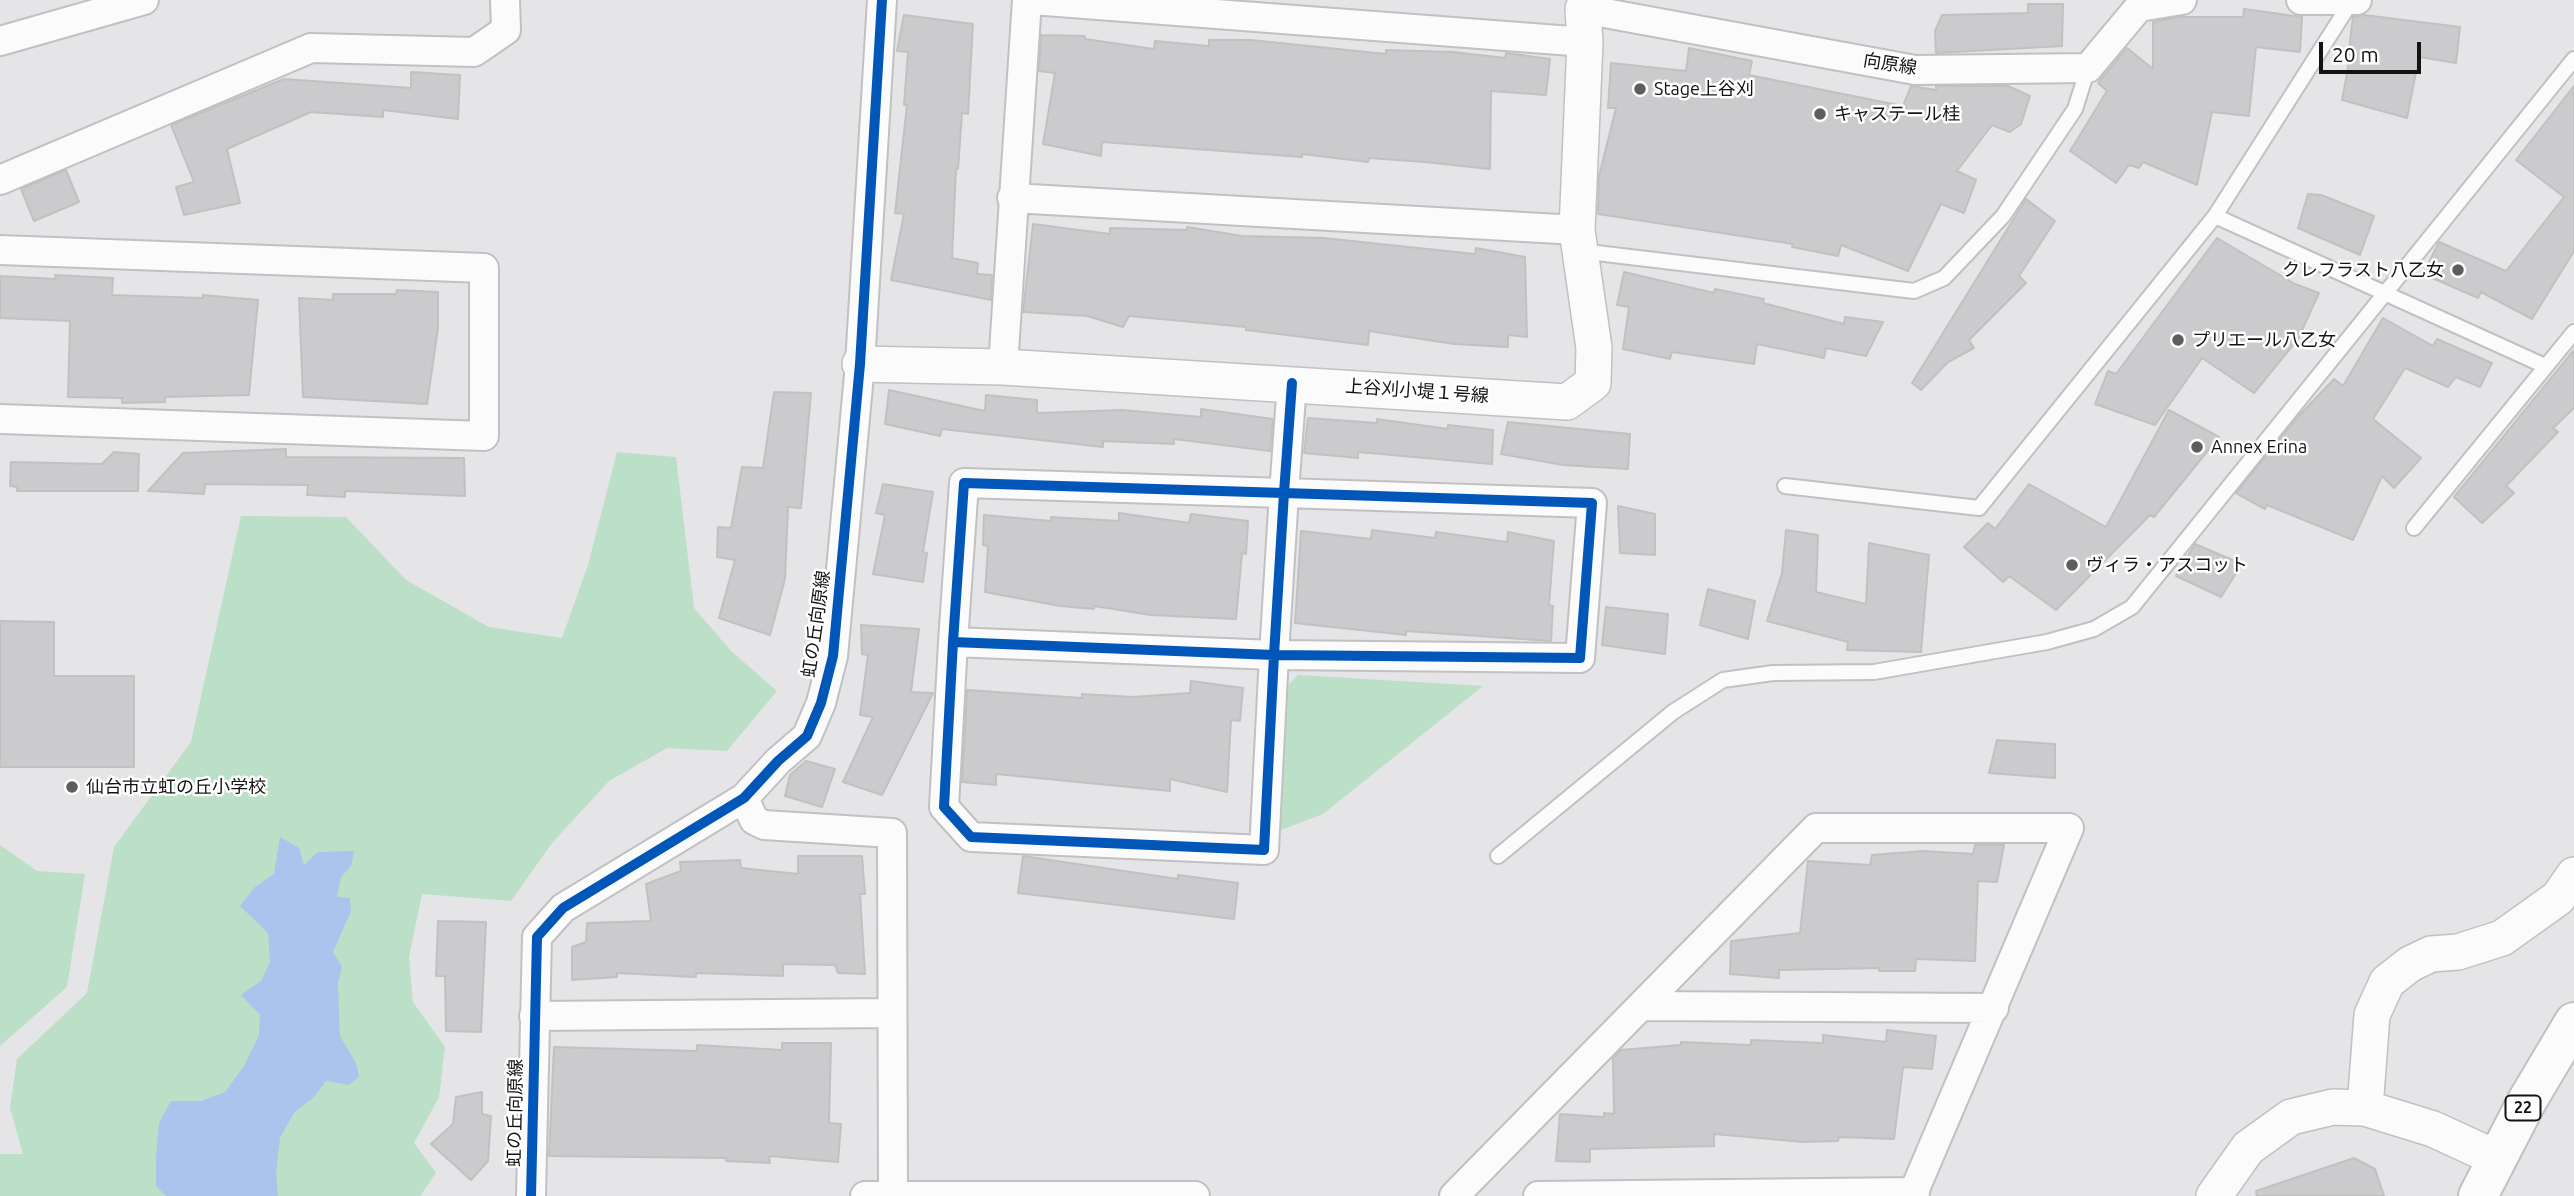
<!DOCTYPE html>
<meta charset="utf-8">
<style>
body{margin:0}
#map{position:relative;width:2574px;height:1196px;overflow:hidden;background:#e5e4e6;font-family:Ubuntu,sans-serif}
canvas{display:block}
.scale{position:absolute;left:2319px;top:42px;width:102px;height:32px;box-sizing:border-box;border:4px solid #141314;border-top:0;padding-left:9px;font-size:21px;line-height:24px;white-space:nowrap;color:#141314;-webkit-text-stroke:5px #fff;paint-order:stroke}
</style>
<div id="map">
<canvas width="2574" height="1196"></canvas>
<div class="scale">20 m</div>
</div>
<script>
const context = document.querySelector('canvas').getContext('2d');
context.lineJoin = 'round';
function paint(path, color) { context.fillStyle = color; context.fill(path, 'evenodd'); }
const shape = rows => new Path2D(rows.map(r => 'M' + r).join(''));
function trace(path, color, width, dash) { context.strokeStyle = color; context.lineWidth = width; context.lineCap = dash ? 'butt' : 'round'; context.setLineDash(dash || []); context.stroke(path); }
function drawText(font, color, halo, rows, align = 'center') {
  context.font = font + ' Ubuntu,"Noto Sans JP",sans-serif'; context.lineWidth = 5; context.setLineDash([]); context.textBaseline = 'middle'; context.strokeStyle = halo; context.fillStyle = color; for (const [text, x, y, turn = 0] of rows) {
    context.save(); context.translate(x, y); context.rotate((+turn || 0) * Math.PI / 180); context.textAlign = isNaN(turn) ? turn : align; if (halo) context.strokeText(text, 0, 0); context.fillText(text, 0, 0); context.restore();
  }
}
paint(shape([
 [617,452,676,457,694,608,731,651,777,691,727,751,667,748,609,781,552,843,511,901,422,894,409,957,413,1002,445,1047,439,1097,414,1143,436,1173,420,1196,0,1196,0,1154,23,1154,10,1108,17,1059,87,993,114,847,191,742,241,516,346,517,406,580,489,627,562,638,588,565],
 [1298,675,1483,686,1323,814,1278,831,1281,692],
 [0,845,37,871,85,874,67,987,0,1046]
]), '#bcdfc8');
paint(shape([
 [280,837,299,848,304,865,318,852,354,851,351,866,341,877,337,897,350,898,351,911,333,952,342,966,338,983,340,1036,356,1063,359,1077,349,1085,326,1081,314,1097,294,1113,280,1138,276,1173,278,1196,166,1196,156,1186,156,1158,159,1123,171,1101,201,1101,225,1092,244,1066,259,1035,260,1015,241,995,261,981,270,962,268,933,240,906,255,887,274,874]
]), '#aac4ed');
const building = shape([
 [2028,4,2063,4,2062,46,1936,53,1935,31,1942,15,2028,13,2028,4],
 [2244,9,2302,17,2300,52,2256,47,2249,116,2212,112,2197,185,2143,162,2139,168,2129,165,2116,183,2070,151,2107,91,2098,83,2127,48,2153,69,2153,22,2179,17,2243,17,2244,9],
 [904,15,973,24,968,114,962,113,958,169,956,168,952,258,978,263,977,274,992,275,991,300,891,280,904,214,895,213,907,105,904,105,908,52,897,51,904,15],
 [2364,15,2460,27,2456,63,2419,57,2407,118,2342,100,2350,57,2348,57,2353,17,2364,15],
 [1041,35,1085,36,1085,39,1154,49,1155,41,1209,46,1209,40,1251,40,1386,54,1386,50,1453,52,1505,58,1506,53,1550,59,1546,95,1491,91,1490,169,1425,162,1369,158,1368,162,1302,154,1302,157,1102,142,1101,156,1043,144,1055,73,1039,71,1041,35],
 [1689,48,1752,61,1749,75,1903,106,1911,86,1936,90,1936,86,2008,86,2030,96,2021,124,2010,132,1992,125,1957,171,1976,180,1964,213,1941,204,1908,271,1841,245,1838,256,1792,247,1793,244,1598,214,1599,176,1616,108,1608,108,1611,63,1686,71,1689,48],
 [411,72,460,75,458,119,383,110,383,117,311,112,227,149,240,203,184,215,176,187,194,182,171,125,284,79,411,88,411,72],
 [2574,86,2574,251,2532,319,2481,292,2478,298,2423,274,2439,242,2506,271,2564,197,2516,160,2574,86],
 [66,170,79,202,34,221,21,189,66,170],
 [2308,194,2321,195,2374,216,2360,255,2298,228,2308,194],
 [2026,199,2055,221,2019,276,2026,283,1969,340,1974,348,1948,362,1921,390,1912,383,2026,199],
 [1033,224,1110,234,1110,228,1187,230,1187,227,1242,236,1323,238,1475,254,1476,248,1525,257,1527,337,1508,335,1508,347,1454,344,1369,331,1368,345,1246,330,1246,327,1129,316,1123,327,1087,316,1023,312,1033,224],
 [2217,238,2295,284,2319,293,2298,339,2254,393,2202,358,2155,425,2095,404,2108,371,2116,374,2217,238],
 [1624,272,1714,293,1715,289,1764,299,1763,303,1844,324,1845,317,1883,322,1866,356,1826,348,1824,358,1757,344,1754,364,1672,352,1670,359,1623,349,1629,307,1617,305,1624,272],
 [55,275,113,278,112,295,203,298,203,295,258,300,249,395,165,397,165,402,122,403,122,398,68,397,70,321,0,318,0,276,56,279,55,275],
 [397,290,438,292,438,328,427,404,303,397,299,298,333,300,333,294,396,294,397,290],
 [2383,318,2433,346,2437,339,2492,363,2480,387,2456,377,2448,387,2405,368,2373,419,2421,458,2394,488,2382,476,2353,540,2267,505,2265,509,2236,493,2296,419,2334,379,2343,386,2383,318],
 [2574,350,2574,408,2553,428,2558,432,2506,486,2514,493,2482,523,2454,497,2574,350],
 [889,390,985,411,986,395,1037,400,1037,413,1122,410,1201,417,1201,409,1273,419,1270,451,1174,439,1174,444,1103,441,1103,447,942,429,940,436,885,424,889,390],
 [774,392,811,393,801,508,788,507,785,579,770,635,719,618,735,560,717,557,718,527,731,528,742,467,763,468,774,392],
 [2169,410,2219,437,2154,517,2150,515,2056,610,2009,576,2003,582,1964,547,1988,523,1995,529,2029,484,2106,527,2169,410],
 [1308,418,1377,423,1377,419,1448,429,1448,425,1493,430,1492,464,1358,452,1358,458,1304,453,1308,418],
 [1508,422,1630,434,1628,469,1563,465,1501,454,1508,422],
 [286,449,286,457,464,458,465,496,345,491,345,497,307,495,308,485,205,484,204,494,148,491,183,453,286,449],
 [114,452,139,454,138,491,17,491,17,487,10,486,11,462,102,464,114,452],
 [883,484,933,492,923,552,927,553,923,582,873,574,885,515,876,513,883,484],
 [1618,506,1655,514,1655,555,1620,553,1618,506],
 [1119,513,1189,523,1191,514,1248,521,1246,554,1242,553,1236,619,1151,615,1094,606,1094,609,1060,606,985,592,988,546,983,545,984,515,1051,521,1051,517,1119,521,1119,513],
 [1372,530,1435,538,1436,532,1507,542,1508,532,1554,541,1549,605,1553,606,1551,641,1406,631,1406,635,1295,623,1301,531,1371,539,1372,530],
 [1786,530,1818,535,1816,592,1866,604,1869,543,1929,555,1921,652,1847,650,1848,642,1767,621,1782,573,1786,530],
 [2195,544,2242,564,2221,597,2176,576,2195,544],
 [1708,589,1755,601,1748,639,1700,625,1708,589],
 [1606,607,1668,614,1665,654,1602,645,1606,607],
 [0,621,54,622,54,676,134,676,134,767,0,767,0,621],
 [861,625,919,629,911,692,933,693,882,795,843,782,873,717,860,715,868,655,862,654,861,625],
 [1191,681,1243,688,1240,721,1231,720,1227,792,1170,779,1170,791,996,774,996,785,962,782,967,690,1082,698,1082,694,1133,697,1190,693,1191,681],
 [1997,740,2055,744,2055,778,1989,773,1997,740],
 [806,761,835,769,822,807,785,796,790,775,806,761],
 [1975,845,2004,845,1997,882,1978,881,1975,961,1916,959,1915,971,1879,971,1879,968,1779,970,1779,978,1730,974,1731,941,1800,933,1808,861,1870,865,1872,855,1923,851,1973,854,1975,845],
 [798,856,862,856,865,894,860,894,865,974,838,973,835,965,783,964,783,976,696,973,696,977,617,973,617,977,572,980,572,947,586,942,587,923,651,921,646,884,681,871,680,862,740,860,741,868,798,874,798,856],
 [1023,856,1178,879,1178,875,1238,883,1234,919,1018,893,1023,856],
 [438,921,486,922,481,1032,446,1031,445,976,436,976,438,921],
 [1887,1030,1936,1036,1932,1069,1903,1067,1894,1139,1839,1137,1838,1141,1803,1142,1714,1134,1714,1146,1590,1149,1590,1162,1556,1161,1560,1114,1604,1117,1604,1113,1614,1114,1613,1058,1621,1050,1681,1045,1681,1042,1751,1045,1751,1040,1823,1043,1823,1035,1886,1042,1887,1030],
 [782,1043,831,1043,829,1123,841,1124,838,1162,769,1156,770,1163,726,1161,726,1158,549,1156,554,1047,697,1051,697,1045,782,1050,782,1043],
 [482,1092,482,1114,491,1116,488,1161,471,1180,431,1144,453,1124,456,1097,482,1092],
 [2354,1158,2375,1169,2384,1196,2257,1196,2256,1191,2354,1158]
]);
paint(building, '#cbcacc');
trace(building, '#c2c1c2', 2);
const service = shape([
 [2215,216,2545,366],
 [1580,251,1914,291,1944,278,2003,216,2075,109,2088,68],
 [1785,486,1979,508,2215,216,2351,2],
 [2414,528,2574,332],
 [1498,856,1673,712,1723,680,1773,673,1874,672,2047,642,2094,629,2132,607,2574,59]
]);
const minor = shape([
 [1032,0,1585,42],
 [1583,0,1583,9,1915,70,2088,68,2139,7,2182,0],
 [2301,0,2357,0],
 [0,41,144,0],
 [0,180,311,48,474,52,506,30,505,0],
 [1012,198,1577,230],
 [0,250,484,268,484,436,0,419],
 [1003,367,1027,0],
 [953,642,1274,655,1580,658,1592,503,1284,493,964,483,953,642,944,807,971,837,1264,850,1274,655,1284,493,1292,383],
 [744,798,754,820,764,825,892,833,893,1194],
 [1644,1006,1994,1008],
 [534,1016,891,1013],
 [531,1196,537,937,563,908,744,798,778,761,807,736,821,703,833,656,860,364,882,0],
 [865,1196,1195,1196],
 [1454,1196,1816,828,2069,828,1912,1196],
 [1538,1196,1915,1192]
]);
const tertiary = shape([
 [860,364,1003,367,1567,402,1593,383,1594,348,1577,230,1585,42,1583,9],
 [2365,1108,2372,1015,2387,982,2410,964,2431,954,2458,952,2502,938,2558,898,2574,875],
 [2214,1196,2248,1148,2291,1117,2333,1107,2365,1108,2433,1129,2496,1158]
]);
const primary = shape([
 [2478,1196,2527,1101,2574,1022]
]);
trace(service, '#c1c0c2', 18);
trace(minor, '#c1c0c2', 32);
trace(tertiary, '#c1c0c2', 38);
trace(primary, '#c1c0c2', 42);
trace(service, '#fbfbfb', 14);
trace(minor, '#fbfbfb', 28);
trace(tertiary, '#fbfbfb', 35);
trace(primary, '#fbfbfb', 38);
trace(shape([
 [953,642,1274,655,1580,658,1592,503,1284,493,964,483,953,642,944,807,971,837,1264,850,1274,655,1284,493,1292,383],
 [531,1196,537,937,563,908,744,798,778,761,807,736,821,703,833,656,860,364,882,0]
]), '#0057b8', 10);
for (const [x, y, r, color] of [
 [1640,89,7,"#5d5c5e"],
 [1820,114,7,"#5d5c5e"],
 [2458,270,7,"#5d5c5e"],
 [2178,340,7,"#5d5c5e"],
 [2197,447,7,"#5d5c5e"],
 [2072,565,7,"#5d5c5e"],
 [72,787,7,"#5d5c5e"]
]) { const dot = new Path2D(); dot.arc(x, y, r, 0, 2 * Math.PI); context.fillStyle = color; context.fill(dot); trace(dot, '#fff', 2.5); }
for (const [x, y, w] of [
 [2523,1108,35]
]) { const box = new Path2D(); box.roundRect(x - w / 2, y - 12.5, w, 25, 5); context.fillStyle = '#fff'; context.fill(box); trace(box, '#141314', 2); }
drawText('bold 16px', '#141314', null, [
 ["22",2523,1108]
]);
drawText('18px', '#141314', '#fff', [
 ["向原線",1890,64,9],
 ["上谷刈小堤１号線",1417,391,4],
 ["虹の丘向原線",816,624,-82],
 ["虹の丘向原線",515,1113,-89]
]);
drawText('18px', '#141314', '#fff', [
 ["Stage上谷刈",1654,89],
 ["キャステール桂",1834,114],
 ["クレフラスト八乙女",2444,270,"right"],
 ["プリエール八乙女",2192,340],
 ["Annex Erina",2211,447],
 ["ヴィラ・アスコット",2086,565],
 ["仙台市立虹の丘小学校",86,787]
], 'left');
</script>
